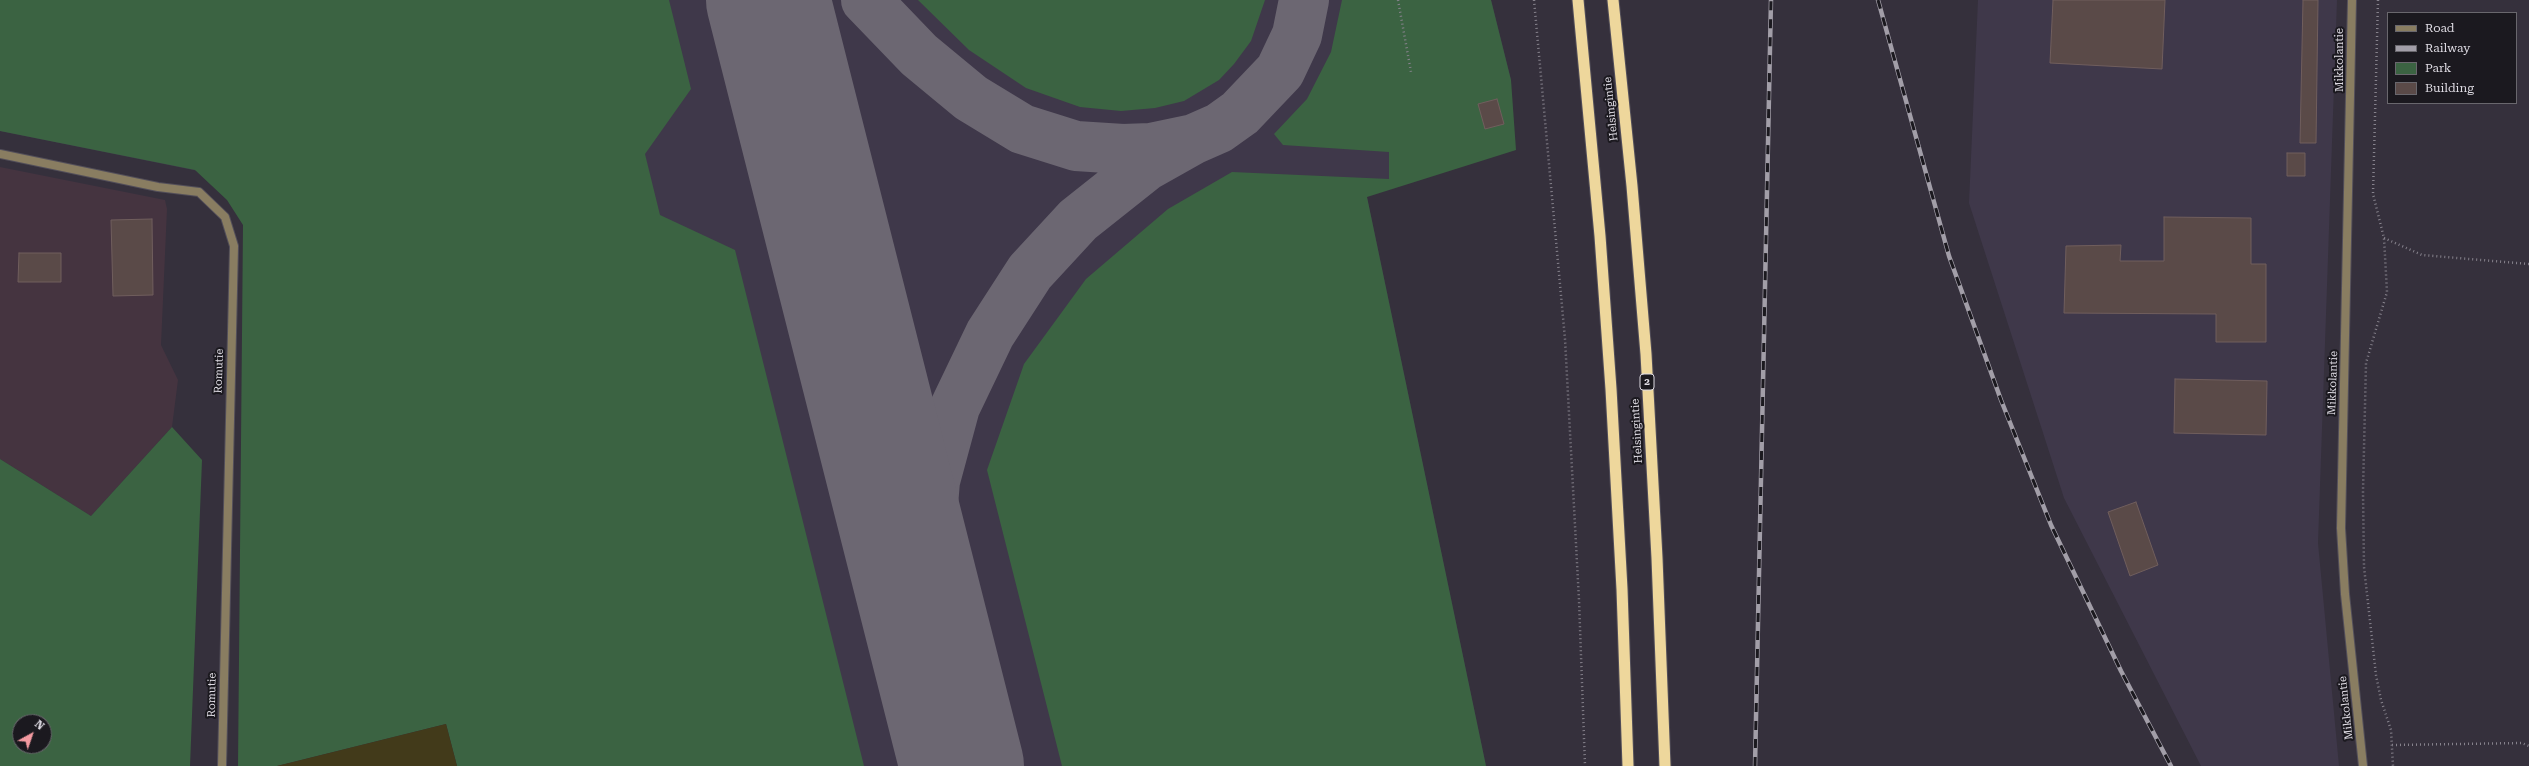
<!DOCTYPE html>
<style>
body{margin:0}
#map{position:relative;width:2529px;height:766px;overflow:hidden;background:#35303c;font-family:"Roboto Serif",serif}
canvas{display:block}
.legend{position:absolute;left:2387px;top:12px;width:130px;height:92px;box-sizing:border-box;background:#1b191f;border:1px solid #69676d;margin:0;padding:5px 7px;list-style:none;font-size:12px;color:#dedbe3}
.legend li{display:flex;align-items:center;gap:8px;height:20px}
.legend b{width:20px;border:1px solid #69676d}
.north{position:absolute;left:12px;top:714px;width:40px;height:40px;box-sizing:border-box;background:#1b191f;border:1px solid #69676d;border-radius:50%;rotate:40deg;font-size:11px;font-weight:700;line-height:16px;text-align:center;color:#dedbe3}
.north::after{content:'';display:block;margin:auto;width:14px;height:18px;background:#f49aa1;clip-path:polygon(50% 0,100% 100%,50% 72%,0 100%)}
</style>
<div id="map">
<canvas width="2529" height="766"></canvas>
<ul class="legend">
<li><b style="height:5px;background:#897d61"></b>Road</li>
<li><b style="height:5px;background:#a29ea8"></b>Railway</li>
<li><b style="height:11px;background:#3b6342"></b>Park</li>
<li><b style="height:11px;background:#5a4a48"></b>Building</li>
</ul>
<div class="north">N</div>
</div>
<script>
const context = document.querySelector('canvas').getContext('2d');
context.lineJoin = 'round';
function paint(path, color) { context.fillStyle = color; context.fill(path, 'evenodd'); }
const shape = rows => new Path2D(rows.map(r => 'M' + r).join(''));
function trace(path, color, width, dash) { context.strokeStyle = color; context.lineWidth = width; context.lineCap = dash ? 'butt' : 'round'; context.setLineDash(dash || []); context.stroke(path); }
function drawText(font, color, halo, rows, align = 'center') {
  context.font = font + ' "Roboto Serif",serif'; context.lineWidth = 4; context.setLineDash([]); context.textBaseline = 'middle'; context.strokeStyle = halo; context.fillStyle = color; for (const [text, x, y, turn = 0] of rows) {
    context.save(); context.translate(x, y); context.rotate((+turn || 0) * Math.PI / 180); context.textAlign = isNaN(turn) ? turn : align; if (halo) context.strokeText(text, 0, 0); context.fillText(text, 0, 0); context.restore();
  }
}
paint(shape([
 [0,167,165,200,167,209,161,345,178,380,172,427,91,516,0,459]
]), '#453440');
paint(shape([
 [0,0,1491,0,1511,80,1367,197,1486,766,458,766,307,193,0,131],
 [1978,0,2337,0,2318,543,2339,766,2201,766,2064,498,1969,203]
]), '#3f384a');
paint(shape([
 [0,0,669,0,691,89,645,154,660,215,735,250,864,766,457,766,446,724,277,766,238,766,243,225,227,200,195,170,0,131],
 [918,0,1265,0,1251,41,1234,64,1219,80,1184,101,1155,108,1121,111,1080,107,1026,88,969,50],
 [1342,0,1491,0,1511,80,1516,150,1367,197,1486,766,1062,766,987,470,1024,364,1086,279,1168,209,1232,172,1389,179,1389,152,1283,145,1274,134,1307,99,1331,52],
 [172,427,202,460,190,766,0,766,0,459,91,516],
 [20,722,44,722,44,746,20,746]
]), '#3b6342');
paint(shape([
 [446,724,457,766,277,766]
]), '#423a1a');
trace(shape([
 [866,0,919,55,971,98,1022,129,1076,146,1123,149,1151,148,1194,139,1219,128,1240,113,1280,71,1297,35,1304,0],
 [934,658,928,565,935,481,955,407,990,334,1030,272,1078,220,1146,166,1194,139]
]), '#6c6772', 50);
trace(shape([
 [768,0,962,766]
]), '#6c6772', 124);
const building = shape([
 [2053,0,2165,0,2162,69,2050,63,2053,0],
 [2303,0,2318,0,2316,143,2300,143,2303,0],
 [1497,99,1504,124,1485,129,1478,104,1497,99],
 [2287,153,2305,153,2305,176,2287,176,2287,153],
 [2164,217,2251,218,2251,264,2266,264,2266,342,2216,342,2216,314,2064,313,2066,246,2121,245,2120,261,2164,261,2164,217],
 [152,219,153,295,113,296,111,220,152,219],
 [19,253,61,253,61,282,18,282,19,253],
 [2175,379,2267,381,2266,435,2174,433,2175,379],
 [2136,502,2158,565,2130,576,2108,512,2136,502]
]);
paint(building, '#5a4a48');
trace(building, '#705e5d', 1);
const service = shape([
 [0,154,158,187,199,192,225,217,234,246,222,766]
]);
const tertiary = shape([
 [2352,0,2341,528,2345,594,2363,766]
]);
const trunk = shape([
 [1578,0,1600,236,1611,389,1622,589,1628,766],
 [1613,0,1632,186,1646,354,1657,558,1665,766]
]);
trace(service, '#534f5a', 10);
trace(tertiary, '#534f5a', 10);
trace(trunk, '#534f5a', 13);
trace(shape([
 [1398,0,1411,72],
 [1534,0,1565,339,1579,600,1585,766],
 [2378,0,2373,194,2384,238,2387,292,2366,363,2363,491,2364,567,2376,675,2381,700,2391,730,2393,766],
 [2384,238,2422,255,2529,264],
 [2392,745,2522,743,2529,746]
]), '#86828c', 2.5, [1, 3]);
trace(service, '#897d61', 8);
trace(tertiary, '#897d61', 8);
trace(trunk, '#eed79c', 11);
const rail = shape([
 [1878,0,1949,256,2001,400,2051,525,2121,671,2171,766],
 [1755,766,1771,0]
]);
trace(rail, '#a29ea8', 4.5);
trace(rail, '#1b191f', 3, [9]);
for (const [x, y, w] of [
 [1647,382,14]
]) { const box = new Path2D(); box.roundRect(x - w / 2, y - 8, w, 16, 3); context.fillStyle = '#1b191f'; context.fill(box); trace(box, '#dedbe3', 1); }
drawText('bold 10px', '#dedbe3', null, [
 ["2",1647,382]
]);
drawText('11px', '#dedbe3', '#1b191f', [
 ["Mikkolantie",2340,60,-90],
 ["Helsingintie",1611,109,-96],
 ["Romutie",219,371,-88],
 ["Mikkolantie",2333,383,-88],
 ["Helsingintie",1637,431,-93],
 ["Romutie",212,695,-89],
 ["Mikkolantie",2346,708,-96]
]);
</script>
